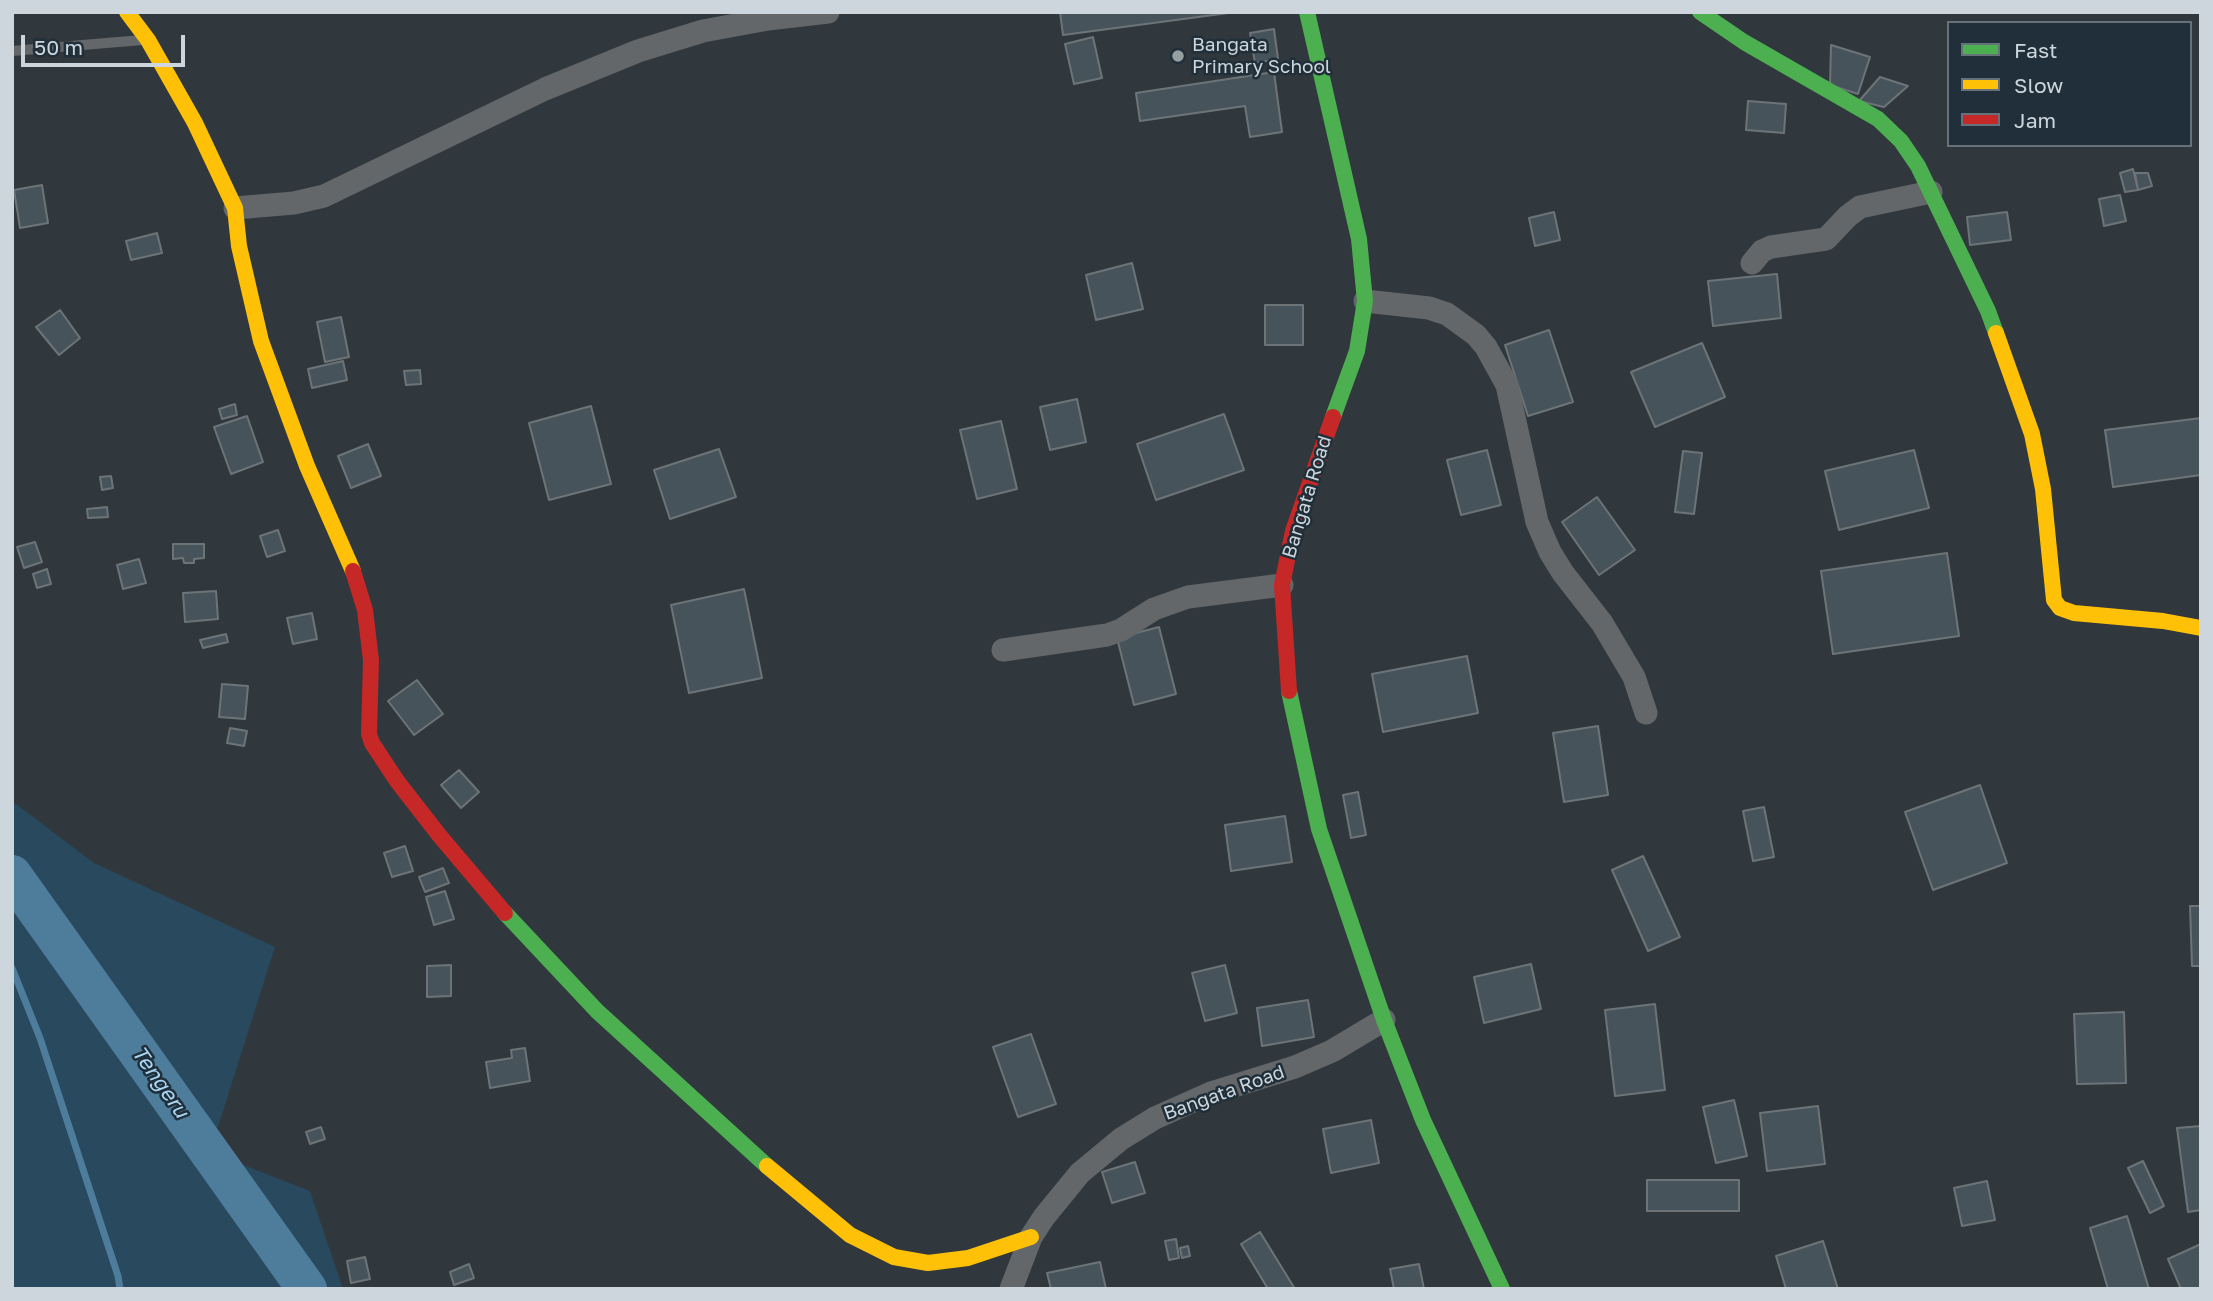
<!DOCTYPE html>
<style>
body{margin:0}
#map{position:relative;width:2213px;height:1301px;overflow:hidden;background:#30383d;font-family:"Golos Text",sans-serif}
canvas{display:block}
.frame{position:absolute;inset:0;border:14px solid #cdd6dc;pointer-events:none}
.legend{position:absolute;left:1947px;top:21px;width:245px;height:126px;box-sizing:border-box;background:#202f39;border:2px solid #65727a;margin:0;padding:9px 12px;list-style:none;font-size:21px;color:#cdd6dc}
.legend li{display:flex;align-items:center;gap:14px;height:35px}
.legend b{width:35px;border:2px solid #65727a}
.scale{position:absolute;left:21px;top:35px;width:164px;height:32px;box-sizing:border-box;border:4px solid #cdd6dc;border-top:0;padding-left:9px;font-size:21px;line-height:24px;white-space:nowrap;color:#cdd6dc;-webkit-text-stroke:5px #202f39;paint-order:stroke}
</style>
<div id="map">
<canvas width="2213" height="1301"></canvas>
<div class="frame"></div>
<ul class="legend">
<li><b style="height:9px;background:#4caf50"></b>Fast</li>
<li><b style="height:9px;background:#ffc107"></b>Slow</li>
<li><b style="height:9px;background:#c62828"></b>Jam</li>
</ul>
<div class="scale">50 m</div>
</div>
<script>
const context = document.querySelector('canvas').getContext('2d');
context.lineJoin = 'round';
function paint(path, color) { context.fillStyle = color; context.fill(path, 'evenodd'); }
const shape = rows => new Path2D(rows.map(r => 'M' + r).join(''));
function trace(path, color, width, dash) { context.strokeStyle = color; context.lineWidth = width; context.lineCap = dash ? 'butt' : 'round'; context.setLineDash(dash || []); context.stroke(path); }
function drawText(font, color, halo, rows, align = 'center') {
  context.font = font + ' "Golos Text",sans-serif'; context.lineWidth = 5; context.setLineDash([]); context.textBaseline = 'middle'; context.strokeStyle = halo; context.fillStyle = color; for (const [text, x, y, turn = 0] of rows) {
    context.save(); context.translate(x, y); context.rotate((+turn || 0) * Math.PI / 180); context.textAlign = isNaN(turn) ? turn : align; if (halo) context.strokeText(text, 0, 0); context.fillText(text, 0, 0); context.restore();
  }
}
paint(shape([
 [12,801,94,863,275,947,210,1152,310,1191,343,1289,12,1289]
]), '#28495e');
trace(shape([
 [12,968,40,1038,118,1276,120,1289]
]), '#4e7d9c', 7);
trace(shape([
 [12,875,307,1289]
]), '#4e7d9c', 40);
const building = shape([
 [1060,12,1236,12,1063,35,1060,12],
 [1274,29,1278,59,1255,63,1250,33,1274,29],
 [1093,37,1102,78,1074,84,1065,44,1093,37],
 [1831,45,1870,57,1858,94,1830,85,1831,45],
 [1274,72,1282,132,1250,137,1245,106,1140,121,1136,93,1274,72],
 [1880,77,1908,86,1884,107,1859,101,1880,77],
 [1748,101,1786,104,1784,133,1746,130,1748,101],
 [2133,169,2138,190,2125,192,2120,173,2133,169],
 [2135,173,2148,173,2152,186,2138,190,2135,173],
 [42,185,48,223,20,228,14,190,42,185],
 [2120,195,2126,221,2104,226,2099,199,2120,195],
 [1554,212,1560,240,1535,246,1529,218,1554,212],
 [2007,212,2011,240,1970,245,1967,217,2007,212],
 [157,233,162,253,131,260,126,241,157,233],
 [1132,263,1143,309,1096,320,1086,275,1132,263],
 [1777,274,1781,318,1713,326,1708,281,1777,274],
 [1265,305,1303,305,1303,345,1265,345,1265,305],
 [60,310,80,338,59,355,36,327,60,310],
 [341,317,349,357,325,362,317,322,341,317],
 [1549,330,1573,402,1528,416,1505,345,1549,330],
 [1702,343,1725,397,1655,427,1631,372,1702,343],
 [343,361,347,380,312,388,308,369,343,361],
 [420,370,421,384,406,385,404,371,420,370],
 [1077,399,1086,442,1050,450,1040,407,1077,399],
 [235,404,237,415,222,419,219,409,235,404],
 [591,406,611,484,549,500,529,423,591,406],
 [1224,414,1244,470,1156,500,1137,444,1224,414],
 [247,416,263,462,231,474,214,427,247,416],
 [2201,418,2201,475,2113,487,2105,430,2201,418],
 [1001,421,1017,489,977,499,960,430,1001,421],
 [368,444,381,476,351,488,338,456,368,444],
 [719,449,736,497,670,519,654,470,719,449],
 [1487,450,1501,505,1461,515,1447,460,1487,450],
 [1914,450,1929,508,1839,530,1825,471,1914,450],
 [1683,451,1702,453,1694,514,1675,512,1683,451],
 [111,476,113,488,102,490,100,477,111,476],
 [1597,497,1635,550,1599,575,1562,522,1597,497],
 [107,507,108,517,88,518,87,509,107,507],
 [278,530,285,551,267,557,260,536,278,530],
 [35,542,42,562,24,568,17,547,35,542],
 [173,544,204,544,204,558,194,559,194,563,184,563,183,558,173,559,173,544],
 [1947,553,1959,636,1833,654,1821,571,1947,553],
 [139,559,146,583,123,589,117,565,139,559],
 [47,569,51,584,37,588,33,574,47,569],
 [744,589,762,678,689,693,671,605,744,589],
 [216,591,218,619,185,622,183,593,216,591],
 [312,613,317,639,293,644,287,618,312,613],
 [1159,627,1176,694,1134,705,1117,638,1159,627],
 [226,634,228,642,203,648,200,640,226,634],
 [1467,656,1478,713,1383,732,1372,674,1467,656],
 [417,680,443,714,414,735,388,701,417,680],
 [222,684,248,686,245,719,219,717,222,684],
 [1598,726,1608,795,1564,802,1553,733,1598,726],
 [230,728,247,731,244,746,227,743,230,728],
 [459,770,479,792,461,808,441,785,459,770],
 [1980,785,2007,863,1933,890,1905,812,1980,785],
 [1358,792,1366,835,1351,838,1343,795,1358,792],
 [1764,807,1774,857,1753,861,1743,811,1764,807],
 [1285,816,1292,862,1231,871,1225,825,1285,816],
 [405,846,413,871,392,877,384,853,405,846],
 [1643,856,1680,937,1648,951,1612,870,1643,856],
 [443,868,449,883,425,892,419,877,443,868],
 [445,891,454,919,434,925,426,897,445,891],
 [2190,906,2201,906,2201,966,2192,966,2190,906],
 [1531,964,1541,1009,1484,1023,1474,977,1531,964],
 [451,965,451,996,427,997,427,966,451,965],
 [1225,965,1237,1013,1205,1021,1192,973,1225,965],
 [1308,1000,1314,1037,1262,1046,1257,1008,1308,1000],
 [1655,1004,1665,1090,1615,1096,1605,1010,1655,1004],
 [2124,1012,2126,1083,2077,1084,2074,1014,2124,1012],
 [1031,1034,1056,1104,1018,1117,993,1047,1031,1034],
 [525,1048,530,1081,490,1088,486,1062,512,1058,511,1050,525,1048],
 [1734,1100,1747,1156,1716,1163,1703,1107,1734,1100],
 [1818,1106,1825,1164,1767,1171,1760,1113,1818,1106],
 [1371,1120,1379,1163,1331,1173,1323,1129,1371,1120],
 [2201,1126,2201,1210,2188,1212,2177,1128,2201,1126],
 [321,1127,325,1139,310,1144,306,1132,321,1127],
 [2143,1161,2164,1206,2150,1213,2128,1168,2143,1161],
 [1135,1162,1145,1193,1112,1203,1102,1172,1135,1162],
 [1647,1180,1739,1180,1739,1211,1647,1211,1647,1180],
 [1987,1181,1995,1220,1962,1226,1954,1188,1987,1181],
 [2127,1216,2149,1289,2108,1289,2090,1228,2127,1216],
 [1260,1232,1295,1289,1268,1289,1241,1244,1260,1232],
 [1176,1239,1179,1258,1169,1260,1165,1241,1176,1239],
 [1823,1241,1838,1289,1786,1289,1776,1256,1823,1241],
 [2201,1244,2201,1289,2181,1289,2168,1259,2201,1244],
 [1188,1246,1190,1256,1182,1258,1180,1248,1188,1246],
 [365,1257,370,1279,351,1283,347,1261,365,1257],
 [1100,1262,1106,1289,1051,1289,1047,1273,1100,1262],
 [469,1264,474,1278,454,1285,450,1272,469,1264],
 [1419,1264,1424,1289,1394,1289,1390,1269,1419,1264]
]);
paint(building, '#46535b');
trace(building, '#6d7478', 2);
trace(shape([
 [12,51,142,40]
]), '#646769', 10);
trace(shape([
 [235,208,294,203,324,196,545,89,638,51,703,31,768,19,828,12],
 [1752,263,1762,251,1771,247,1826,239,1848,216,1860,207,1931,192],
 [1365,301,1429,308,1447,314,1476,335,1486,347,1507,385,1537,522,1550,552,1563,573,1602,623,1634,677,1646,713],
 [1003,650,1107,635,1121,630,1154,609,1188,597,1282,585],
 [1011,1289,1031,1237,1044,1217,1080,1173,1121,1139,1155,1118,1211,1093,1295,1067,1332,1051,1384,1020]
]), '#646769', 23);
trace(shape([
 [1307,12,1359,239,1365,301,1357,351,1333,417],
 [1700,12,1744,42,1878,119,1901,141,1918,166,1988,311,1996,333],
 [1289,691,1319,829,1384,1020,1423,1120,1502,1289],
 [505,913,597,1011,767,1166]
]), '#4caf50', 16);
trace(shape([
 [127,12,148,40,195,123,235,208,239,246,261,341,307,466,353,571],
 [1996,333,2032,434,2043,489,2054,600,2060,608,2074,613,2163,621,2201,628],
 [767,1166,850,1235,894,1257,928,1263,968,1258,1031,1237]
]), '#ffc107', 16);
trace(shape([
 [353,571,365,610,371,660,369,734,372,743,397,781,439,835,505,913],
 [1289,691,1282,585,1293,531,1333,417]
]), '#c62828', 16);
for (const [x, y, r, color] of [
 [1178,56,7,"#969fa4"]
]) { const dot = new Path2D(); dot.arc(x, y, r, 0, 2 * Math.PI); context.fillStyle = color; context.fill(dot); trace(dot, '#202f39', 2.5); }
drawText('19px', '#cdd6dc', '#202f39', [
 ["Bangata",1192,45],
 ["Primary School",1192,67]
], 'left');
drawText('19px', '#cdd6dc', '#202f39', [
 ["Bangata Road",1307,497,-73],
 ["Bangata Road",1224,1093,-20]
]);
drawText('italic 21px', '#abd7f6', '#202f39', [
 ["Tengeru",160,1082,55]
]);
</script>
